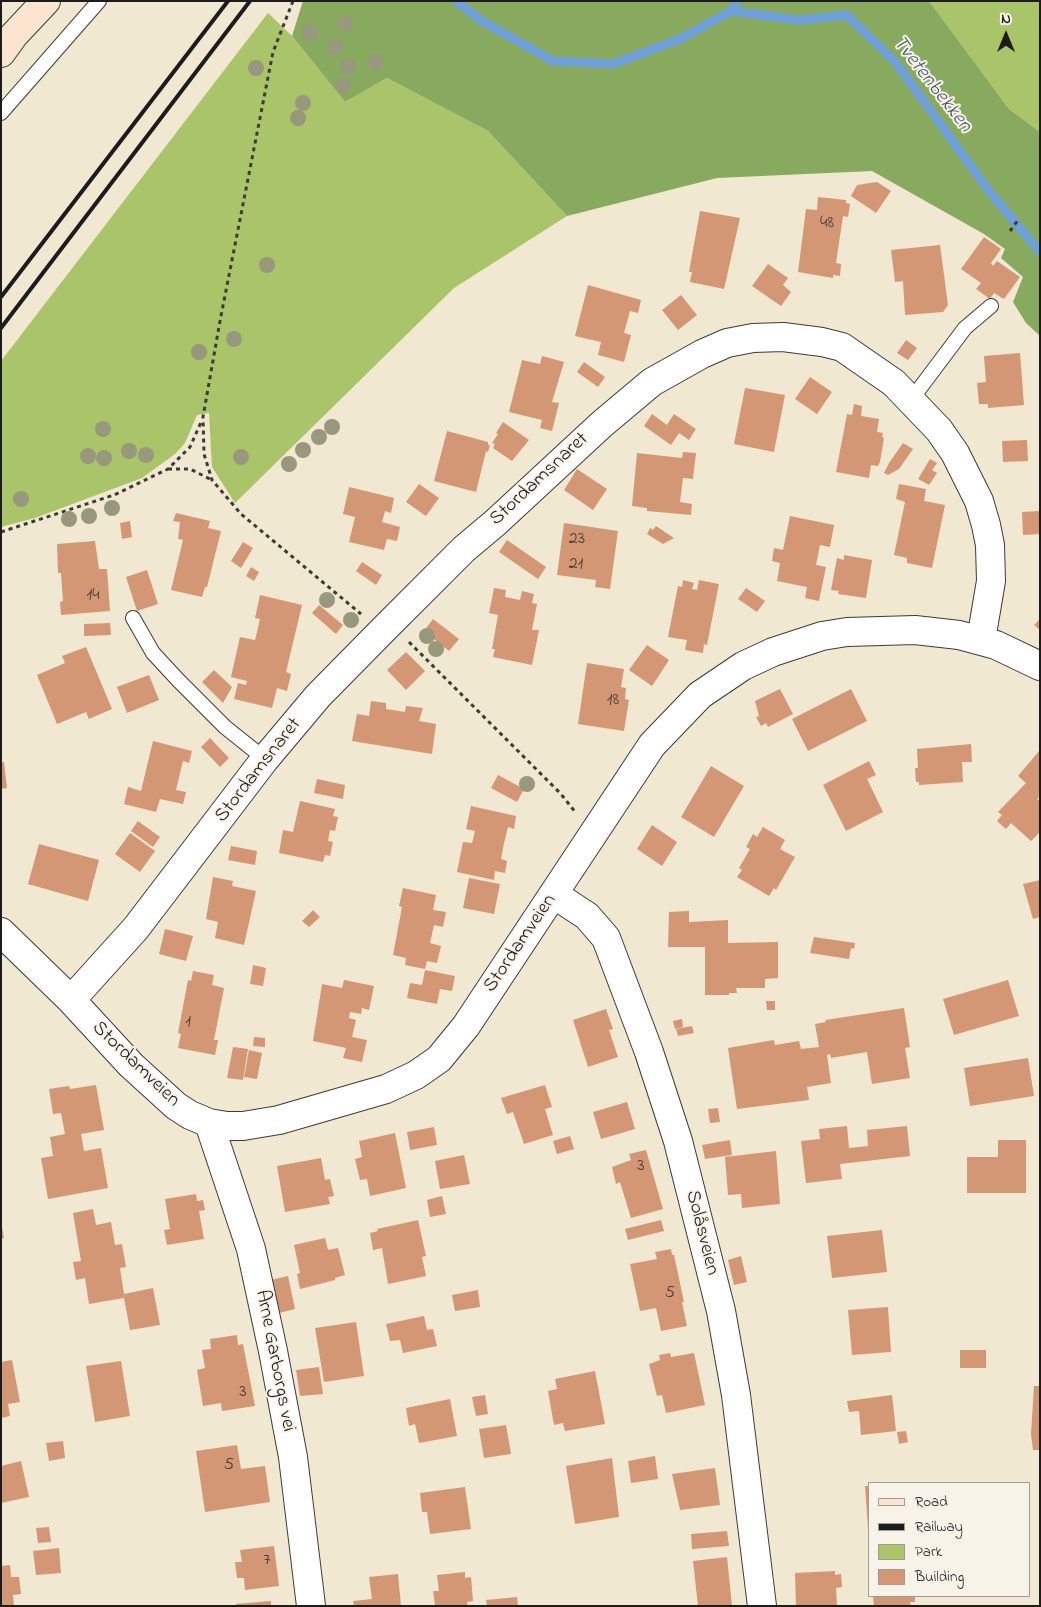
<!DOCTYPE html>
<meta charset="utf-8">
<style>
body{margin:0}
#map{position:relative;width:1041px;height:1607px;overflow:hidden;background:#f0e8d0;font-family:"Indie Flower",sans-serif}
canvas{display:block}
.frame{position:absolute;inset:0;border:2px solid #1c1c1c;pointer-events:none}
.legend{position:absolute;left:868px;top:1482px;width:162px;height:115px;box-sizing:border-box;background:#f7f3e8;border:1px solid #9f9d96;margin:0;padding:6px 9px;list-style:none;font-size:15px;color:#1c1c1c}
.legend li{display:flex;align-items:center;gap:10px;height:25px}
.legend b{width:25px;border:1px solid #9f9d96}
.north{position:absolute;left:981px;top:10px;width:50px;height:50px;-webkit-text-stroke:4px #f7f3e8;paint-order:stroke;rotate:0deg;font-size:14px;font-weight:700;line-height:20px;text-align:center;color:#1c1c1c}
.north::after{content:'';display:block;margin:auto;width:18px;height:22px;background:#1c1c1c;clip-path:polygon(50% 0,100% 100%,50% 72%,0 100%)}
</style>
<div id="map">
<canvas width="1041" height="1607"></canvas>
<div class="frame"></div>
<ul class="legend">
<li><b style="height:6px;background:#fbe5cf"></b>Road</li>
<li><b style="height:6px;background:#1c1c1c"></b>Railway</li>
<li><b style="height:14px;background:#aac46a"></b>Park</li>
<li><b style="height:14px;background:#d49776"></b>Building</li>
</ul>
<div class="north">N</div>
</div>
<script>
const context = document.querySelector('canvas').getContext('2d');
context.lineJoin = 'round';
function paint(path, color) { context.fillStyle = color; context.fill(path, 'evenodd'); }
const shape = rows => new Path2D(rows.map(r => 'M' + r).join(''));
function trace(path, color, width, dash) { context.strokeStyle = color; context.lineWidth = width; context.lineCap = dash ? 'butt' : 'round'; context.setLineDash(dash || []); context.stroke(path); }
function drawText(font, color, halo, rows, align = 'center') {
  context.font = font + ' "Indie Flower",sans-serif'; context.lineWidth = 4; context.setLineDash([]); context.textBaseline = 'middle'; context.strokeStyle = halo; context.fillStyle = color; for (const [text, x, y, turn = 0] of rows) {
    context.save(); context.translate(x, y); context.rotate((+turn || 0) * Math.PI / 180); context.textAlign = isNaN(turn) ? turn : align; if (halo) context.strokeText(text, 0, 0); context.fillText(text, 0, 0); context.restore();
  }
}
paint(shape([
 [929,1,1040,1,1040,132,1009,109],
 [268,13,292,36,345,102,387,78,488,131,567,216,454,288,235,503,212,467,209,413,197,415,185,443,175,454,142,478,35,518,1,527,1,361]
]), '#aac46a');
paint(shape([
 [303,1,929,1,1009,109,1040,132,1040,336,1026,323,1013,302,1023,277,1001,258,1005,249,984,234,872,171,717,178,567,216,488,131,387,78,345,102,292,36]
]), '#87aa5e');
trace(shape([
 [456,1,482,21,553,61,613,64,680,39,731,11,799,20,847,15,896,63,989,191,1040,252],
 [731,11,737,1]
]), '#6fa0d9', 9);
paint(shape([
 [877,182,891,191,876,213,851,196,857,185],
 [818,197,846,200,846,203,850,204,848,217,843,216,836,263,841,264,840,276,833,275,833,278,798,272,806,209,817,210],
 [700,211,740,218,724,289,690,282,692,272,689,272],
 [984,237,1001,249,991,263,993,266,997,261,1020,277,1004,299,994,293,990,299,976,289,981,283,961,269],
 [940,245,948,305,943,312,905,315,903,281,895,282,891,250],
 [768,264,788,278,783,285,791,292,781,306,752,286],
 [588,285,641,300,638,313,630,311,624,333,631,335,624,362,598,355,601,342,575,336],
 [681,295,697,315,678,330,662,310],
 [906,340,917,348,908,360,897,353],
 [1020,353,1024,405,988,408,988,404,979,404,977,383,986,382,984,356],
 [542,356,564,362,552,402,559,403,552,431,540,428,542,420,509,412,522,360,540,364],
 [584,362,605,377,598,387,577,372],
 [810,377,832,392,817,414,795,399],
 [745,388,785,395,774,452,734,444],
 [854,404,862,406,861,416,879,419,877,432,883,433,882,437,884,438,880,462,878,466,871,465,869,478,836,472,847,414,852,415],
 [652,414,667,425,674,414,696,429,689,440,679,433,671,445,644,426],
 [503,422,529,440,512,461,493,448,495,444,492,443,498,434,496,433],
 [447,431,488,442,488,445,490,445,488,452,486,451,476,492,434,481],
 [1027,440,1028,461,1003,462,1002,441],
 [903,443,913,449,899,469,888,475,884,473,889,463],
 [683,452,696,453,693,479,683,478,680,502,692,504,691,515,647,511,647,508,632,506,637,453,682,458],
 [930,459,937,463,932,470,937,473,929,485,918,479],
 [577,469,607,489,593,510,564,490],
 [419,484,439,498,426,516,406,502],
 [899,484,926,489,924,501,945,505,932,568,907,563,907,558,894,555,905,502,896,499],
 [349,487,394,498,391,513,385,511,382,522,400,527,397,541,387,539,384,550,349,542,355,517,343,514],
 [1040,511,1040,534,1023,535,1022,512],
 [176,513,210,521,208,528,221,531,207,587,205,587,202,597,171,590,183,540,178,539,180,522,173,521],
 [790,516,834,525,830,547,820,545,816,565,826,567,819,601,805,598,807,587,777,581,780,563,772,561,774,548,783,550],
 [130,521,132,537,122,539,120,523],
 [564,523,618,531,610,589,595,587,596,580,557,575],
 [656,526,674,538,663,544,647,534,650,528,653,530],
 [507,540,546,567,538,579,499,552],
 [95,541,99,569,107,569,110,611,61,615,60,602,63,601,61,573,58,573,57,544],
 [243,542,253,548,241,568,231,561],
 [844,555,872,560,866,598,838,594,839,591,831,590,837,558,844,560],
 [362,562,382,575,376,585,356,571],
 [251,567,259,572,254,581,246,576],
 [147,570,158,604,137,611,126,577],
 [683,580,694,583,692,589,697,590,699,580,719,584,707,645,704,644,703,653,685,650,687,640,668,637,678,586,682,587],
 [494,588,506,590,505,597,520,600,522,591,534,594,532,603,537,604,532,630,539,630,532,665,493,657,495,649,492,649,498,615,489,613],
 [746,588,765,601,757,612,738,599],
 [260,595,302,605,286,672,291,674,287,691,277,688,272,708,234,699,238,683,246,685,247,681,231,677,240,637,255,640,260,619,255,618],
 [319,605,343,625,336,634,312,613],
 [433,619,459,639,449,651,424,631],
 [1040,619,1040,630,1034,625],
 [110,623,111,635,84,636,84,624],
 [647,645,669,660,652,686,629,670],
 [86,647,112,709,89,719,86,712,57,724,37,675,65,663,62,656],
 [406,652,425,671,406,690,387,670],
 [587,663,624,669,621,687,626,688,625,699,629,700,624,731,578,724],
 [214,670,232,687,223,703,202,682],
 [149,675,159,700,127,713,117,687],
 [780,689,793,714,768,727,766,723,761,726,756,717,759,716,755,701],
 [851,689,867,721,808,751,792,719],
 [371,701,386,703,386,709,405,712,406,706,423,708,419,721,436,724,432,754,352,741,357,714,369,716],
 [210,738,229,758,220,767,201,747],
 [153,741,192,751,189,763,183,761,176,790,186,792,183,804,160,799,156,812,124,804,128,787,141,791],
 [971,744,972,762,962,762,963,782,919,785,919,782,916,782,915,768,918,768,917,749],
 [1040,750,1040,797,1037,799,1040,801,1040,832,1031,841,1011,823,1006,829,997,821,1002,815,998,812,1026,783,1018,776],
 [869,761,876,775,867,779,883,812,846,831,823,785],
 [1,762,4,762,7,788,1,789],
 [711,766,744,786,714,837,681,817],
 [498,775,524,789,517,802,491,788],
 [317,779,345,785,343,799,314,793],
 [300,801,335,809,333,816,338,817,335,831,330,830,328,841,333,842,330,856,325,855,323,862,279,853,283,830,293,832],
 [471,806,516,816,514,829,508,827,504,843,501,859,507,861,505,873,495,871,494,880,457,872,463,842,472,843,475,831,466,829],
 [138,821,160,837,153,847,131,831],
 [652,825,677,842,662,866,637,849],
 [763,827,785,840,780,849,795,857,776,890,774,888,769,896,737,877,742,870,739,868,750,849,746,847,753,834,757,837],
 [130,833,155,851,140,872,115,854],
 [39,844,99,860,88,901,28,884],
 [231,846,257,851,255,865,228,860],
 [213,877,233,881,232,886,256,891,244,945,215,938,218,922,206,919],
 [469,878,500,884,494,914,463,908],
 [1040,880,1040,917,1033,919,1023,884],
 [403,888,436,895,433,910,446,912,443,927,434,925,430,943,441,946,437,963,427,961,425,969,405,965,406,958,393,955,402,907,399,906],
 [313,910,320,917,309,927,302,921],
 [689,911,689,922,728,920,728,943,778,942,778,978,765,979,765,988,736,988,737,993,729,993,729,995,705,995,705,947,668,947,669,912],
 [165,929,193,936,186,961,159,954],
 [814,937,855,943,854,949,851,948,849,959,810,953],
 [253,965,266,968,263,986,250,984],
 [425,970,455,976,452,991,440,989,437,1004,407,998,410,983,422,985],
 [193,971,214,975,212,985,224,988,214,1040,218,1040,215,1055,178,1048,181,1034,178,1033,188,980,191,981],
 [344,980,374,986,369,1010,362,1008,361,1014,350,1012,349,1018,356,1020,352,1037,367,1040,362,1062,343,1058,346,1048,313,1041,322,984,342,988],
 [1008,980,1019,1016,954,1035,943,999],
 [766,1001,775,1001,775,1010,767,1010],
 [904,1008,910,1047,905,1048,910,1078,872,1084,867,1052,831,1058,830,1054,827,1055,831,1083,807,1087,809,1100,737,1109,728,1048,774,1040,775,1045,799,1041,801,1049,819,1047,815,1024,826,1022,825,1020],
 [606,1009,613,1029,609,1030,618,1057,588,1067,573,1020],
 [682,1019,683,1027,675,1029,673,1021],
 [692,1026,694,1033,678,1036,676,1029],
 [254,1037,265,1038,265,1047,253,1046],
 [233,1047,248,1049,243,1080,227,1078],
 [249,1050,262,1053,257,1079,244,1077],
 [1028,1058,1034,1096,970,1106,964,1068],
 [96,1085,104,1130,81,1134,84,1151,101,1148,108,1188,48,1199,41,1158,53,1156,50,1137,65,1134,61,1113,53,1114,49,1089,69,1086,70,1089],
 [545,1085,552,1107,545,1109,553,1135,524,1144,513,1112,507,1114,501,1098],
 [627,1102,635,1129,601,1139,593,1112],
 [718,1108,720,1122,710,1123,708,1109],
 [847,1126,849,1148,868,1146,867,1130,907,1126,910,1156,840,1164,842,1179,806,1183,801,1141,820,1139,819,1129],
 [434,1127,437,1145,410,1150,407,1132],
 [395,1133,406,1188,370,1196,367,1179,360,1180,355,1159,362,1157,359,1141],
 [570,1136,574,1149,557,1154,553,1141],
 [730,1140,732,1155,705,1159,702,1145],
 [998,1140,1026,1140,1026,1193,967,1193,967,1157,998,1157],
 [646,1150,663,1209,631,1218,620,1182,616,1184,612,1167,631,1160,629,1154],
 [776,1151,780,1204,742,1208,741,1194,728,1195,725,1157],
 [464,1155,470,1184,440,1189,435,1161],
 [321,1158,325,1180,330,1179,334,1196,328,1197,330,1204,285,1212,277,1166],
 [196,1194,197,1201,203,1200,205,1210,199,1211,204,1239,167,1245,164,1230,170,1229,165,1199],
 [442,1196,446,1214,430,1217,427,1200],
 [93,1209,96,1225,111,1222,115,1245,122,1244,126,1267,120,1268,124,1294,153,1288,160,1325,130,1330,124,1298,89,1304,85,1278,76,1280,73,1262,81,1261,73,1213],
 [418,1220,426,1256,422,1257,426,1276,388,1284,382,1248,373,1250,370,1233,378,1231,377,1229],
 [661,1220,664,1231,628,1240,625,1229],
 [1,1222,4,1238,1,1239],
 [882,1230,887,1272,832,1278,827,1236],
 [325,1238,328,1250,338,1248,345,1275,335,1278,335,1280,300,1289,297,1274,300,1273,294,1245],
 [671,1249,672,1255,674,1255,684,1302,682,1302,687,1326,661,1331,656,1308,640,1311,630,1264,657,1259,655,1252],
 [741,1256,747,1282,734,1285,728,1260],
 [288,1276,295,1309,279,1313,271,1280],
 [478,1290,480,1307,455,1311,452,1295],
 [888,1307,891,1352,852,1355,848,1310],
 [424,1316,427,1330,433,1329,437,1346,403,1353,400,1340,390,1341,386,1324],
 [356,1322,364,1376,324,1382,315,1328],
 [237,1335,238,1345,243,1344,255,1406,222,1411,221,1403,203,1406,197,1370,205,1368,202,1350,211,1349,210,1339],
 [960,1350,986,1350,986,1368,960,1368],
 [670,1353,671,1357,694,1353,705,1405,666,1413,662,1395,657,1396,649,1364,660,1360,659,1355],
 [12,1360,20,1402,8,1404,10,1416,1,1418,1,1362],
 [121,1361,130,1416,95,1422,86,1366],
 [319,1367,323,1394,300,1396,296,1370],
 [595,1371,605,1424,565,1431,563,1423,554,1425,548,1391,557,1389,555,1379],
 [1034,1386,1040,1386,1040,1450,1033,1450,1031,1434],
 [485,1395,488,1414,476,1416,472,1397],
 [892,1395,896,1431,861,1435,859,1411,849,1412,847,1401],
 [450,1399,457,1436,419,1443,415,1424,409,1426,406,1408],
 [506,1425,511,1454,484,1458,479,1429],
 [906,1431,908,1442,899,1444,897,1432],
 [63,1441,65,1458,49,1461,46,1443],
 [237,1445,241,1469,265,1466,270,1502,205,1512,196,1451],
 [655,1456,658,1479,631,1483,628,1461],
 [612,1458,619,1517,575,1524,566,1466],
 [21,1461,29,1497,1,1503,1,1466],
 [715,1468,720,1505,680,1510,672,1474],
 [865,1486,870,1486,870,1528,868,1528],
 [465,1487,471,1529,430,1534,427,1512,422,1512,420,1493],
 [49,1527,51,1542,38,1543,36,1528],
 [727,1531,729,1546,692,1549,691,1534],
 [274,1546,279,1586,245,1590,244,1578,237,1578,235,1562,242,1562,240,1550],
 [59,1548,61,1573,36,1575,33,1551],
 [727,1557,732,1606,698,1606,693,1561],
 [10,1565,11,1577,19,1577,21,1594,13,1595,14,1606,1,1606,1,1566],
 [835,1571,835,1575,841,1574,842,1587,836,1588,837,1606,796,1606,795,1573],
 [465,1572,465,1578,471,1577,473,1601,467,1602,468,1606,435,1605,433,1591,439,1591,437,1575],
 [398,1574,401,1606,354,1606,353,1601,372,1599,369,1577],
 [873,1596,915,1596,915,1602,910,1602,911,1606,874,1606],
 [517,1597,518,1606,487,1606,486,1600],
 [271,1601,271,1606,236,1606,236,1604]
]), '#d49776');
const lane = shape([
 [1,113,99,1],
 [911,400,965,328,991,306],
 [133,618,153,653,179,681,225,727,265,759]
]);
const street = shape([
 [555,895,587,916,606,938,649,1052,678,1141,721,1311,736,1395,762,1606],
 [1,932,71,1000,131,1065,176,1106,190,1115,209,1123,227,1126,243,1126,279,1120,386,1089,416,1075,439,1059,466,1026,652,745,700,695,743,666,773,652,822,636,847,632,915,630,959,635,996,645,1040,666],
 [71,1000,136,928,265,759,318,696,382,631,464,549,495,523,602,424,652,382,702,354,727,343,753,338,783,337,822,342,842,347,894,383,939,430,955,453,979,501,986,525,990,545,991,581,981,640],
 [209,1123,251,1249,273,1351,293,1457,311,1606]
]);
const secondary = shape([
 [1,53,14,35,46,1]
]);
trace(lane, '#3c3b37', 16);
trace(street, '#3c3b37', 30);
trace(secondary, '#3c3b37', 30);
trace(shape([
 [293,1,273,52,220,321,203,417,204,454,212,480,241,514,361,614],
 [1010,231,1018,220],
 [168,469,190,469,212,480],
 [1,532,114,495,168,469,190,447,202,420],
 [409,642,561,794,576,813]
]), '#3c3b37', 3, [4, 4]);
trace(lane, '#fff', 14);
trace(street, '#fff', 28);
trace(secondary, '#fbe5cf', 28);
trace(shape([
 [1,297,228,1],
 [1,328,250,1]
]), '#1c1c1c', 4);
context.fillStyle = '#97987c';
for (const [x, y] of [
 [345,24],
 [310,33],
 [335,47],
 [376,62],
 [348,66],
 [256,68],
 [343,85],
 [303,103],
 [298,118],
 [267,265],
 [234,339],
 [199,352],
 [332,427],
 [103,429],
 [319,437],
 [303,450],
 [129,451],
 [146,455],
 [88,456],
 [241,457],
 [104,458],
 [289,464],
 [21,499],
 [112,508],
 [89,516],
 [69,519],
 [327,600],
 [351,620],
 [427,636],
 [436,649],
 [527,784]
]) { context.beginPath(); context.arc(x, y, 8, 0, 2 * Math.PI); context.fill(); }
drawText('18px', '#4a3b32', null, [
 ["48",827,224],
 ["23",577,540],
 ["21",576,565],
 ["14",93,596],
 ["18",613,701],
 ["1",188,1023],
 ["3",641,1167],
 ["5",670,1294],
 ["3",243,1393],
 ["5",229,1466],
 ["7",267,1561]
]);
drawText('20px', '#1c1c1c', '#f7f3e8', [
 ["Stordamsnaret",540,480,-43],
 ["Stordamsnaret",259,771,-52],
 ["Stordamveien",521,944,-56],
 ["Stordamveien",135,1065,44],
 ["Solåsveien",701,1233,76],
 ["Arne Garborgs vei",274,1361,79]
]);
drawText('italic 21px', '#415771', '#f7f3e8', [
 ["Tvetenbekken",931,85,52]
]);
</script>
